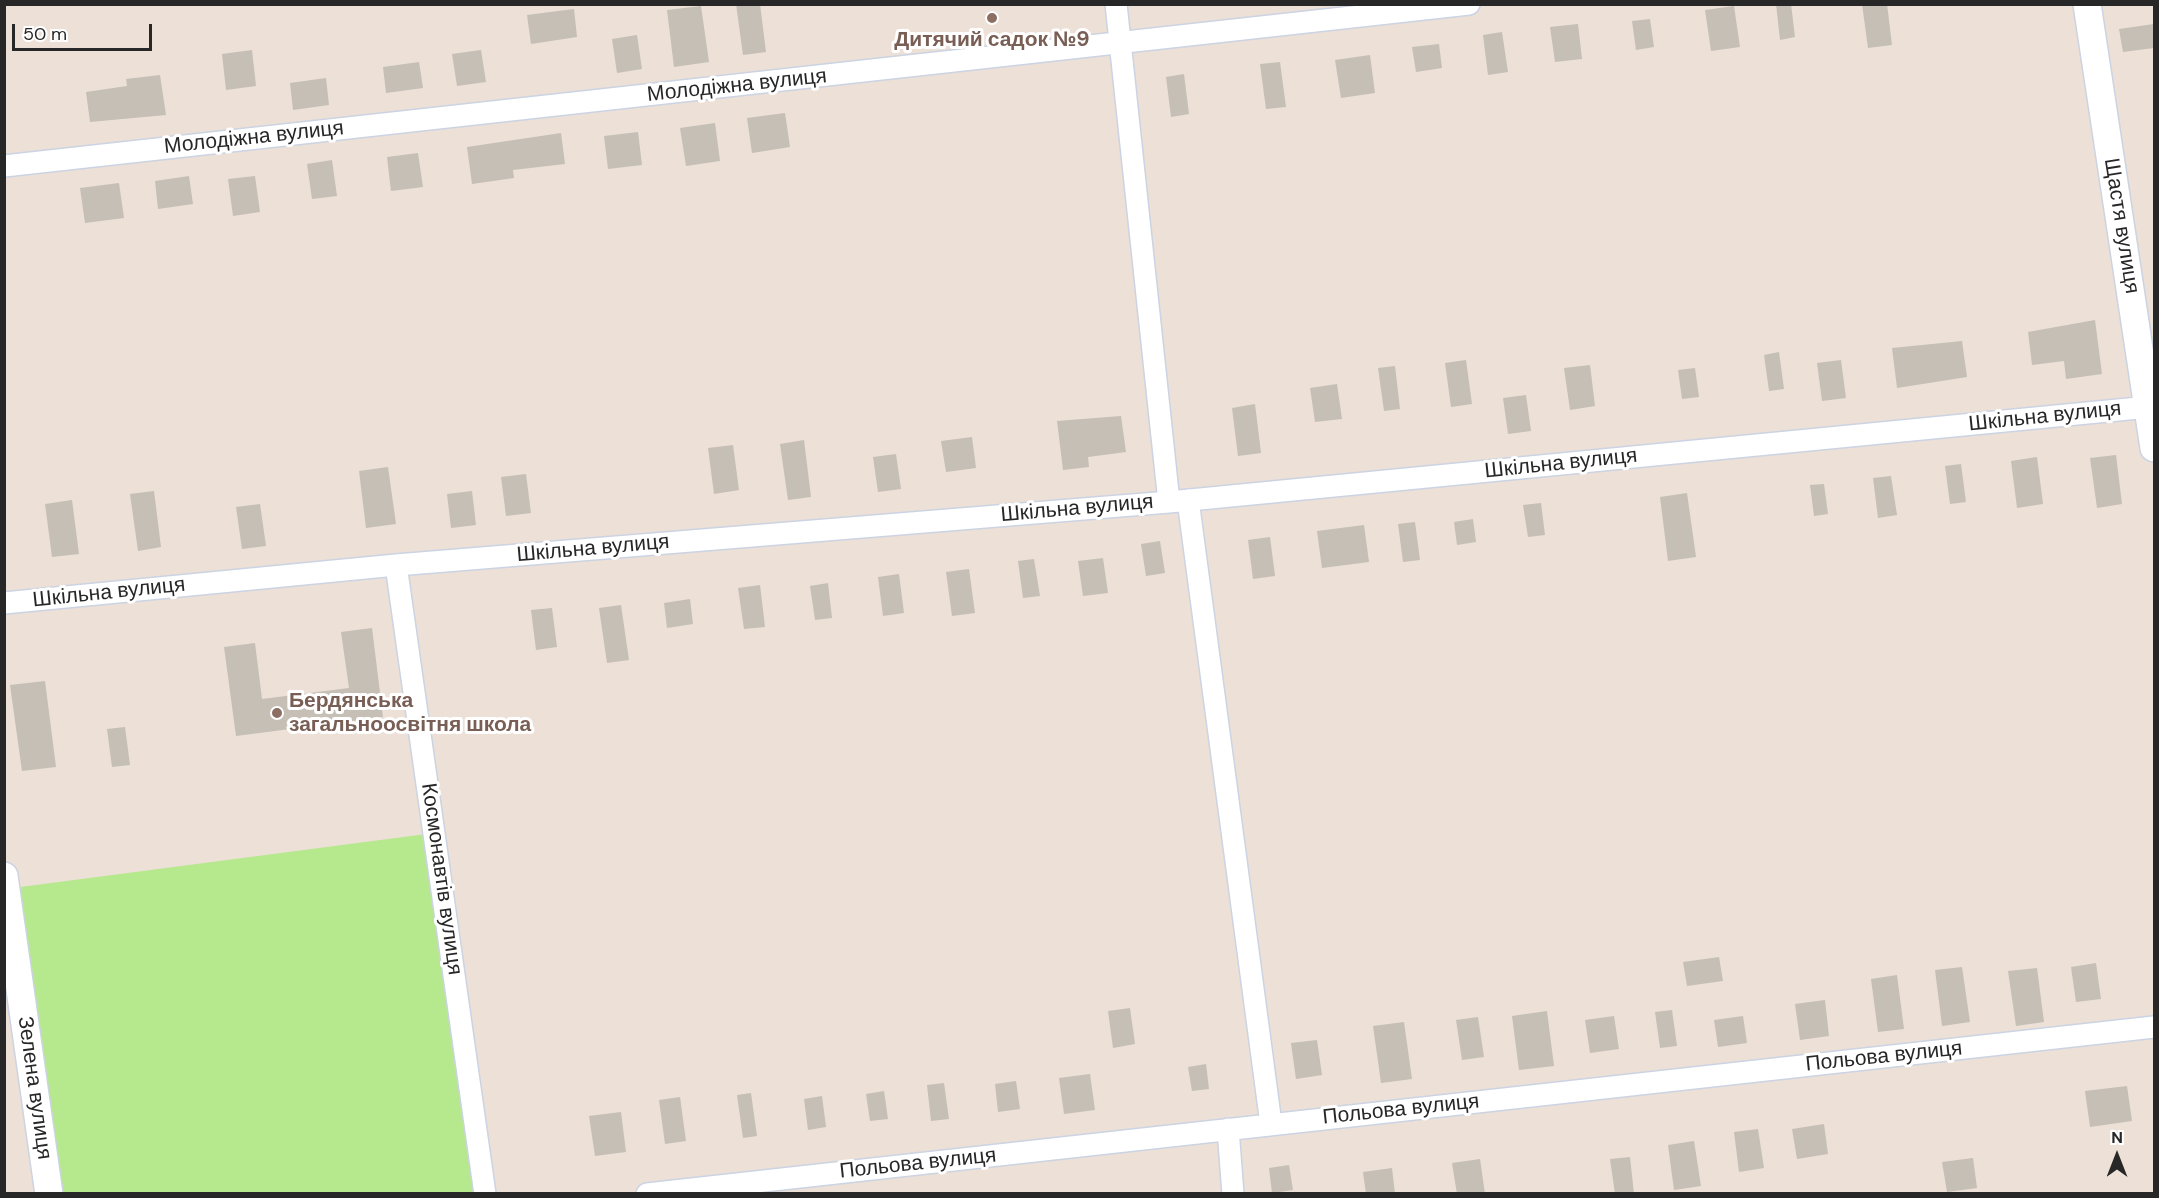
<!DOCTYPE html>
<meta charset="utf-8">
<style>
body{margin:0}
#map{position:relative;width:2159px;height:1198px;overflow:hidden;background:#ece0d7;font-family:"DM Sans",sans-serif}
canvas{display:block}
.frame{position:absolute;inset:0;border:6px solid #272727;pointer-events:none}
.north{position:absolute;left:2087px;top:1126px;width:60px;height:60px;-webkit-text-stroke:4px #fff;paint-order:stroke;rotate:0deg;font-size:16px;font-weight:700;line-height:24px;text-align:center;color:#272727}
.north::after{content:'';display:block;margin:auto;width:21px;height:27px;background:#272727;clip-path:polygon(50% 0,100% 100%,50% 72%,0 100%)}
.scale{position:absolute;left:12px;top:24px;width:140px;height:27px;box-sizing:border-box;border:3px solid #272727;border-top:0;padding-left:8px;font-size:18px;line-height:21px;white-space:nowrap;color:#272727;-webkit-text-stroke:4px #fff;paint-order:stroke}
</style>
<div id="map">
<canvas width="2159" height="1198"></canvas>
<div class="frame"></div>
<div class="north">N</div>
<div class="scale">50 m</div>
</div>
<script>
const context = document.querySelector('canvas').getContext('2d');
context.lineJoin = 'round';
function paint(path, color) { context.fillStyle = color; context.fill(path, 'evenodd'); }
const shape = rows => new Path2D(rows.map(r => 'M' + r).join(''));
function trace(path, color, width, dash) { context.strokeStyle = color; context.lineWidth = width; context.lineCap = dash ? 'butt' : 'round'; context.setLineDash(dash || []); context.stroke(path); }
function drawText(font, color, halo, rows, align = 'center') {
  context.font = font + ' "DM Sans",sans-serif'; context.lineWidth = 6; context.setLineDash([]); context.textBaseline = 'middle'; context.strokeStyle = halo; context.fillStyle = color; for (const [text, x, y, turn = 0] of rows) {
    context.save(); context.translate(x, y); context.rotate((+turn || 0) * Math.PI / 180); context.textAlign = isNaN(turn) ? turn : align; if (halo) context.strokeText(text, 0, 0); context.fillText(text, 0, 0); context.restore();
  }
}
paint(shape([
 [434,833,485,1193,48,1193,5,889]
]), '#b6e88e');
paint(shape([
 [736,4,760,4,766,52,743,55],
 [1776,4,1791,4,1795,37,1780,40],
 [1862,4,1887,4,1892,45,1868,48],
 [701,6,709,62,674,67,667,10],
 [1734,6,1740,47,1711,51,1705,10],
 [574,9,577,37,531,44,527,15],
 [1650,19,1654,47,1636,50,1632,21],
 [1578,24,1582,59,1555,62,1550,27],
 [2154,24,2154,48,2123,52,2119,29],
 [1502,32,1508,72,1488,75,1483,35],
 [637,35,642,69,617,73,612,39],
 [1439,44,1442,68,1416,72,1412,47],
 [252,50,256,86,226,90,222,54],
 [481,50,486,82,457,86,452,54],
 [1370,55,1375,93,1341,98,1335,60],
 [419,62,423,88,386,93,383,67],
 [1280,62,1286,107,1266,109,1260,64],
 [1184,74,1189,114,1171,117,1166,77],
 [160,75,166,115,90,122,86,92,127,86,126,79],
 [326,78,329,105,293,110,290,83],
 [785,113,790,147,752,153,747,118],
 [715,123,720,161,686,166,680,128],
 [638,132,642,165,608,169,604,136],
 [561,133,565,164,513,170,514,178,472,184,467,147],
 [418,153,423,187,391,191,387,157],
 [332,160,337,196,312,199,307,164],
 [189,176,193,204,158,209,155,181],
 [255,176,260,212,233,216,228,179],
 [119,183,124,218,85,223,80,188],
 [2095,320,2102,374,2066,379,2064,361,2032,365,2028,332],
 [1962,341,1967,377,1897,388,1892,348],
 [1779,352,1784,389,1769,391,1764,355],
 [1466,360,1472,404,1451,407,1445,363],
 [1841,360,1846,398,1822,401,1817,363],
 [1590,365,1595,406,1570,410,1564,368],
 [1395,366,1400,409,1384,411,1378,368],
 [1695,368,1699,397,1682,399,1678,370],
 [1337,384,1342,419,1315,422,1310,388],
 [1526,395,1531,431,1508,434,1503,398],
 [1255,404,1261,453,1238,456,1232,408],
 [1121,416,1126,452,1088,457,1089,467,1063,470,1057,421],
 [972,437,976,468,946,472,941,441],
 [804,440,811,497,788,500,780,444],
 [733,445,739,490,714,494,708,448],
 [896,454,901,489,878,492,873,457],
 [2116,455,2122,504,2097,508,2090,458],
 [2037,457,2043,504,2017,508,2011,461],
 [1961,464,1966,502,1950,504,1945,466],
 [388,467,396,524,366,528,359,471],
 [526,474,531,513,506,516,501,477],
 [1891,476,1897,515,1878,518,1873,478],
 [1824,484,1828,514,1814,516,1810,485],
 [154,491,161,547,138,551,130,494],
 [472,491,476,525,451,528,447,494],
 [1687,493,1696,557,1668,561,1660,497],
 [72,500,79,554,52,557,45,504],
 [1541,503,1545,535,1528,537,1523,505],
 [260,504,266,546,242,549,236,507],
 [1473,519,1476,542,1457,545,1454,522],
 [1415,522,1420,560,1403,562,1398,524],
 [1364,525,1369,562,1322,568,1317,531],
 [1270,537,1275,576,1253,579,1248,540],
 [1160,541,1165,573,1146,576,1141,544],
 [1103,558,1108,593,1083,596,1078,561],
 [1034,559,1040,596,1023,598,1018,561],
 [969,569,975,613,952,616,946,572],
 [899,574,904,613,883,616,878,577],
 [828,583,832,618,815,620,810,586],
 [760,585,765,627,744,629,738,588],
 [690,599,693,624,667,628,664,603],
 [621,605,629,660,607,663,599,608],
 [552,608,557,647,536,650,531,610],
 [372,628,383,717,236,736,224,647,255,643,262,699,349,688,341,632],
 [45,681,56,767,22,771,10,685],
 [125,727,130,765,112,767,107,729],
 [1719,957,1723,981,1687,986,1683,962],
 [2096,963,2101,999,2076,1002,2071,967],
 [1962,967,1970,1022,1942,1026,1935,970],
 [2037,968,2044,1022,2016,1026,2008,971],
 [1897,975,1904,1029,1878,1032,1871,979],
 [1825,1000,1829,1036,1800,1040,1795,1004],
 [1130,1008,1135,1044,1113,1048,1108,1011],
 [1672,1010,1677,1046,1660,1048,1655,1012],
 [1547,1011,1554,1066,1519,1070,1512,1016],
 [1614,1016,1619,1049,1590,1053,1585,1020],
 [1743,1016,1747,1043,1718,1047,1714,1020],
 [1478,1017,1484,1057,1462,1060,1456,1020],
 [1404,1022,1412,1079,1381,1083,1373,1026],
 [1317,1040,1322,1075,1296,1079,1291,1043],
 [1206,1064,1209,1089,1192,1091,1188,1067],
 [1090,1074,1095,1110,1064,1114,1059,1078],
 [1016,1081,1020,1109,998,1112,995,1084],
 [944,1083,949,1119,931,1121,927,1085],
 [2127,1086,2132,1121,2090,1127,2085,1091],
 [884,1091,888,1119,870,1121,866,1094],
 [751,1093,757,1136,743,1138,737,1095],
 [822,1096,826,1127,808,1130,804,1099],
 [680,1097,686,1141,665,1144,659,1100],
 [621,1112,626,1152,595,1156,589,1116],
 [1824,1124,1828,1154,1797,1159,1792,1129],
 [1758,1129,1764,1168,1739,1172,1734,1132],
 [1694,1141,1701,1186,1674,1190,1668,1145],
 [1630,1157,1634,1194,1615,1194,1610,1159],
 [1973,1158,1977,1188,1947,1192,1942,1162],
 [1480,1159,1485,1194,1457,1194,1452,1163],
 [1289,1165,1293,1190,1272,1193,1269,1168],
 [1392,1168,1395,1194,1366,1194,1363,1172]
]), '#c5bfb6');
const minor = shape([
 [1116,4,1169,502],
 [4,166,1469,4],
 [1188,500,1271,1124],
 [396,565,485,1194],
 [4,603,396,565,1169,502,2149,407],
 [1228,1129,1233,1194],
 [647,1194,2154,1027]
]);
const tertiary = shape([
 [2087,4,2154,448],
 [4,876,49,1194]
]);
trace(minor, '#ccd3e2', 24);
trace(tertiary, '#ccd3e2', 30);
trace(minor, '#fff', 21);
trace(tertiary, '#fff', 27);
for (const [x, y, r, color] of [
 [992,18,6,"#8d6e63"],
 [277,713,6,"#8d6e63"]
]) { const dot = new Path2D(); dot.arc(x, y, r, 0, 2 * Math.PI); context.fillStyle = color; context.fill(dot); trace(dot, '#fff', 2); }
drawText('bold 21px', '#785e54', '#fff', [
 ["Дитячий садок №9",992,40],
 ["Бердянська",289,701,"left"],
 ["загальноосвітня школа",289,725,"left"]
]);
drawText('21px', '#272727', '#fff', [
 ["Молодіжна вулиця",737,86,-6],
 ["Молодіжна вулиця",254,138,-6],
 ["Щастя вулиця",2121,226,81],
 ["Шкільна вулиця",2045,417,-6],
 ["Шкільна вулиця",1561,464,-6],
 ["Шкільна вулиця",1077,509,-5],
 ["Шкільна вулиця",593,549,-5],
 ["Шкільна вулиця",109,593,-6],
 ["Космонавтів вулиця",441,879,82],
 ["Польова вулиця",1884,1057,-6],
 ["Зелена вулиця",34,1088,82],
 ["Польова вулиця",1401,1110,-6],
 ["Польова вулиця",918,1164,-6]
]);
</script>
